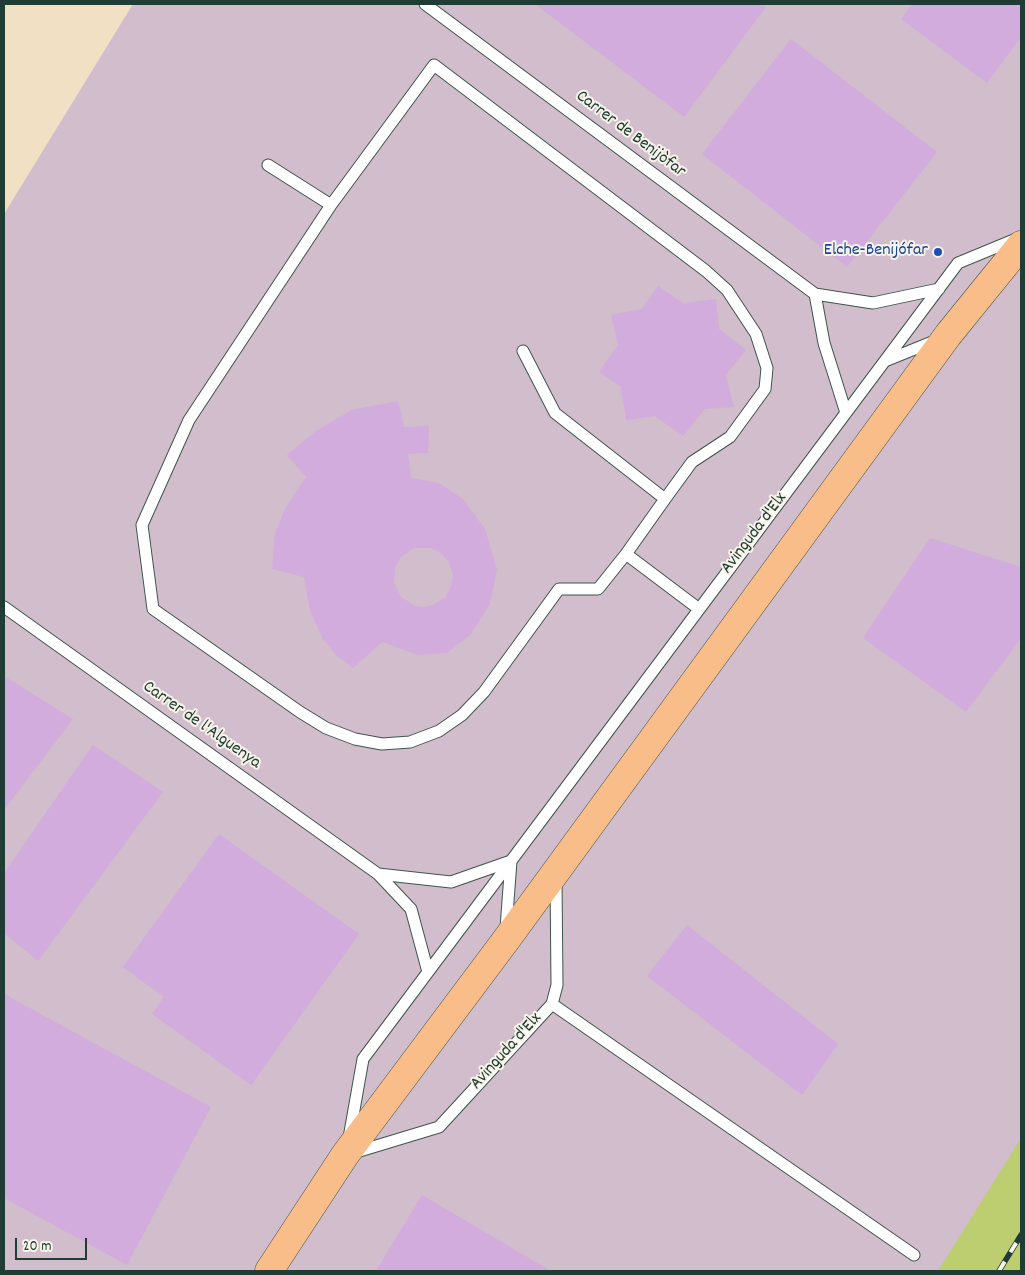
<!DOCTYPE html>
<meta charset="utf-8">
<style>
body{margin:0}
#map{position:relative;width:1025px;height:1275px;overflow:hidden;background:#f2e0c4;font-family:Dekko,sans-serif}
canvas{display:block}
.frame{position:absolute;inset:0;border:5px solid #1f3d34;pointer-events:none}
.scale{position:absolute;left:15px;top:1238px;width:72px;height:22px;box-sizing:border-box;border:2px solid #1f3d34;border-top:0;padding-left:6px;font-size:15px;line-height:18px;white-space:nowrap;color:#1f3d34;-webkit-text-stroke:4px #f7f3e8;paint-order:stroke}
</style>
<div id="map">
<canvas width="1025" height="1275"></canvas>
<div class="frame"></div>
<div class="scale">20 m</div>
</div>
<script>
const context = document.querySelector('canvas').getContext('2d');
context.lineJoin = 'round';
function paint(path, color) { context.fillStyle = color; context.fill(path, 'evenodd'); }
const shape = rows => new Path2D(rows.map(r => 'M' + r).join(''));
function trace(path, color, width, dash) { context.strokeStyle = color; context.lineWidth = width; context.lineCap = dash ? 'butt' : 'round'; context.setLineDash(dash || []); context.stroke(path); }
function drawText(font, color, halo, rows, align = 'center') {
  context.font = font + ' Dekko,sans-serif'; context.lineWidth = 4; context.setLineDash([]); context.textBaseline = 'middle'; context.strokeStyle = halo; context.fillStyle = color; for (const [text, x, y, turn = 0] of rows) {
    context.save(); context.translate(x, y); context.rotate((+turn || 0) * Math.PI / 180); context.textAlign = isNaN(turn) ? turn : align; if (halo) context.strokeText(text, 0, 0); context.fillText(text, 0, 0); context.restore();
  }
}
paint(shape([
 [133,4,1021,4,1021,1141,942,1271,4,1271,4,214]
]), '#d1bdcc');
paint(shape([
 [1021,1138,1021,1271,938,1271]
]), '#bdce71');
paint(shape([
 [535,4,762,4,766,7,684,117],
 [912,4,1021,4,1021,37,987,83,901,19],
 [791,39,937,152,847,267,702,154],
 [658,286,683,303,716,299,719,329,746,350,726,375,734,407,705,409,683,436,655,416,626,420,621,387,599,372,618,345,611,315,642,309],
 [398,401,404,427,429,426,428,453,408,454,411,478,439,483,463,499,485,529,497,570,490,604,470,635,447,653,418,655,382,642,353,668,336,655,323,639,310,611,304,577,272,569,275,533,285,509,306,477,287,455,316,431,352,410],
 [414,548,430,548,440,552,449,562,453,574,452,584,445,598,433,605,426,607,415,606,401,597,394,583,395,567,401,557],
 [930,538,1021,567,1021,638,966,712,863,638],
 [4,676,73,719,4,810],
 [93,745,163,792,38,961,4,933,4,873],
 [219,834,359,934,251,1085,152,1014,164,997,123,967],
 [687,925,838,1044,802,1095,647,976],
 [4,994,211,1107,127,1265,4,1198],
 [422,1195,551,1271,376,1271]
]), '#d1acdd');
const lane = shape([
 [425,4,815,294,873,303,939,289],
 [268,165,331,205],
 [815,294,824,343,846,413],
 [523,351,555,413,665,499,626,554,699,609],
 [885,361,937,340],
 [626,554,598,589,559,589,484,692,462,715,439,731,410,742,382,744,355,739,326,728,300,712,153,609,142,525,189,420,331,205,434,65,706,271,727,290,756,334,767,368,765,389,730,437,692,462,665,499],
 [4,607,378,874,411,909,428,972],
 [378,874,451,882,511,861,506,928],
 [552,1004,914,1255],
 [349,1138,363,1059,958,263,1016,239],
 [353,1153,439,1127,552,1004,557,985,556,880]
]);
const highway = shape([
 [269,1271,345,1155,506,940,948,335,1021,245]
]);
trace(lane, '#3f554a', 13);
trace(highway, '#3f554a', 29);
trace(lane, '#fff', 11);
trace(highway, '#f8bd89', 28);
const rail = shape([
 [999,1271,1021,1235]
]);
trace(rail, '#1f3d34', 5.5);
trace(rail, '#f7f3e8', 4, [11]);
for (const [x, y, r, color] of [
 [938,252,5,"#1a4fb4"]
]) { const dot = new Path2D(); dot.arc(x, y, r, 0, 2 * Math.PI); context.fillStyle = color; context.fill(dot); trace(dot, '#f7f3e8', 2); }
drawText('18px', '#1f3d34', '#f7f3e8', [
 ["Carrer de Benijòfar",630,135,37],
 ["Avinguda d'Elx",755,534,-53],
 ["Carrer de l'Alguenya",201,726,35],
 ["Avinguda d'Elx",507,1052,-48]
]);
drawText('18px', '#164399', '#f7f3e8', [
 ["Elche-Benijófar",928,252]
], 'right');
</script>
